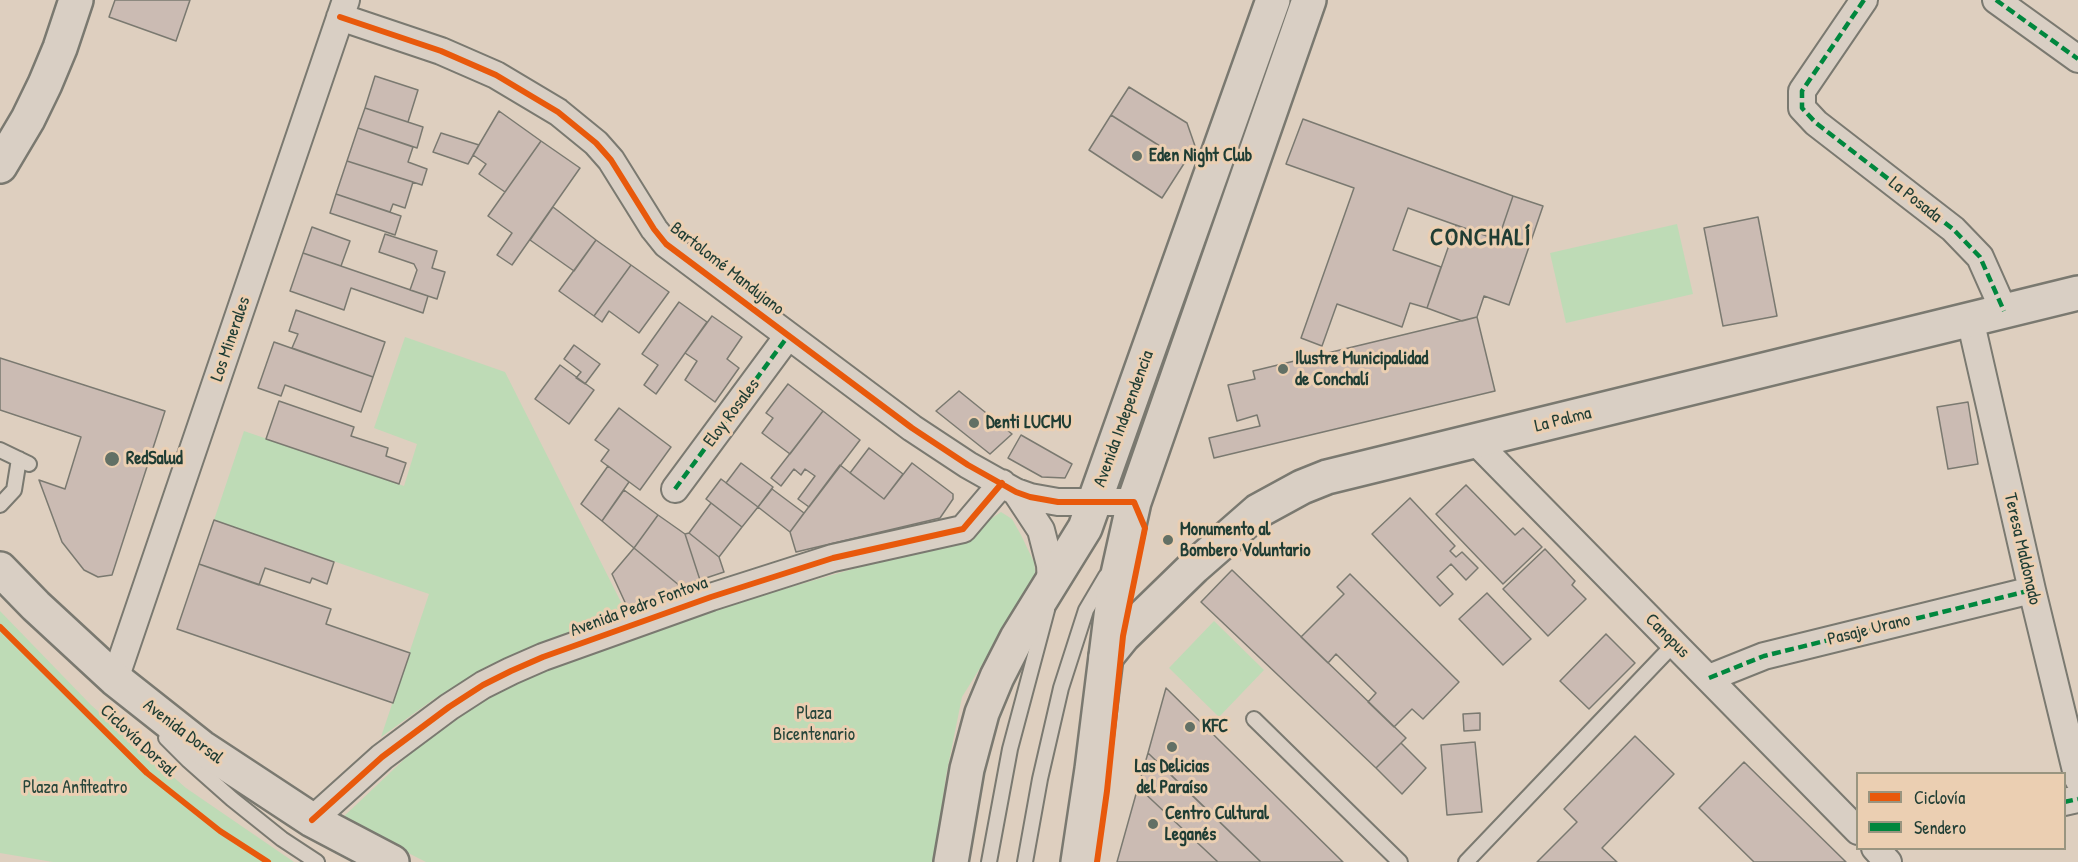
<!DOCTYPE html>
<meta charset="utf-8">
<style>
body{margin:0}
#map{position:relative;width:2078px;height:862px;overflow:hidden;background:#decfbf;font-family:"Patrick Hand",sans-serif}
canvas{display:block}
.legend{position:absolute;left:1856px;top:772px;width:210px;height:78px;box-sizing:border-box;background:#ebcfb2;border:2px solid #999580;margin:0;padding:8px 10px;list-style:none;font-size:18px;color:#1f3d34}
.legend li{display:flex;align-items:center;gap:12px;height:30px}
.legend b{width:30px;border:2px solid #999580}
</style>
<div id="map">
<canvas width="2078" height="862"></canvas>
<ul class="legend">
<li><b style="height:8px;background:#e8590c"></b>Ciclovía</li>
<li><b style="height:8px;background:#00873e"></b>Sendero</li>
</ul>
</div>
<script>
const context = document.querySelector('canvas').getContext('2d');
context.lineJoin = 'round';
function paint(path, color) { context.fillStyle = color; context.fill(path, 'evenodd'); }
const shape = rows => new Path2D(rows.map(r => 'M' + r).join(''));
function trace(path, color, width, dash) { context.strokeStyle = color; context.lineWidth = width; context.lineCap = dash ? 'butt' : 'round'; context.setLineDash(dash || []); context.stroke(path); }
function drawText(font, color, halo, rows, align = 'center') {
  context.font = font + ' "Patrick Hand",sans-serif'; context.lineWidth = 6; context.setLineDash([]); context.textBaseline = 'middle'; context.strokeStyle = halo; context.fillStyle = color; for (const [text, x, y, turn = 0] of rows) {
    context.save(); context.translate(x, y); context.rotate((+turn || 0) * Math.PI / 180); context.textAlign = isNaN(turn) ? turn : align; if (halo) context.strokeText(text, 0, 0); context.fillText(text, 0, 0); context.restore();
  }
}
paint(shape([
 [1677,224,1693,294,1566,323,1550,253],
 [405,337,505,372,625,610,487,666,434,699,381,737,429,594,214,520,244,431,404,486,417,444,374,428],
 [1001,512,1012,519,1021,535,1034,562,1036,578,962,697,946,776,934,862,426,862,341,819,412,752,505,685,736,603,966,536],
 [0,611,91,705,186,788,294,862,53,862,0,853],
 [1214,621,1264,670,1219,717,1169,668]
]), '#bedbb6');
const building = shape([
 [115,0,190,0,176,41,109,17,115,0],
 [375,76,418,90,408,122,365,108,375,76],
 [1129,87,1187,123,1195,146,1185,162,1111,115,1129,87],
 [365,108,423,127,417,148,358,128,365,108],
 [499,111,541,141,505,192,479,174,486,164,473,155,499,111],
 [1111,115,1185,162,1162,198,1089,150,1111,115],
 [1303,119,1513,196,1498,240,1408,208,1393,250,1441,267,1427,308,1410,303,1402,327,1337,304,1322,346,1301,338,1354,188,1286,164,1303,119],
 [358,128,413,147,408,162,427,169,422,185,347,161,358,128],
 [441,133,479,145,468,164,433,152,441,133],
 [541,141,580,168,512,265,497,255,512,233,488,216,541,141],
 [347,161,413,182,405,208,393,204,390,212,336,194,347,161],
 [336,194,401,216,395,235,330,213,336,194],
 [1513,196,1543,206,1509,305,1484,296,1477,317,1462,321,1427,308,1456,225,1498,240,1513,196],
 [553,207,596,240,574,271,530,240,553,207],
 [1758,217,1777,316,1723,326,1704,228,1758,217],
 [312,227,350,241,341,266,303,253,312,227],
 [385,234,437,251,432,268,445,272,437,299,410,290,417,270,414,264,379,252,385,234],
 [596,240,631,265,594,316,559,291,596,240],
 [303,253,428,296,423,313,351,288,344,310,290,291,303,253],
 [631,265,669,292,639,333,609,311,602,322,594,316,631,265],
 [679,302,707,322,656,394,644,385,658,365,642,354,679,302],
 [296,310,385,342,373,377,292,348,298,334,289,331,296,310],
 [712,316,742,337,727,359,739,368,715,402,685,380,697,361,685,353,712,316],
 [1477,317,1495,391,1214,458,1209,438,1260,426,1257,415,1237,421,1228,385,1255,379,1253,371,1477,317],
 [274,342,373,377,361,412,285,385,281,396,258,388,274,342],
 [574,345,600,364,585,384,576,378,581,372,564,359,574,345],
 [0,358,165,411,112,575,98,577,84,570,62,542,39,480,65,489,81,437,0,410,0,358],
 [560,365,594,390,569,424,535,399,560,365],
 [788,384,823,411,790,454,762,433,773,418,766,413,788,384],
 [959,391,1012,434,990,454,936,411,959,391],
 [279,401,354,427,351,436,388,448,386,456,406,463,399,484,266,439,279,401],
 [1968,402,1978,464,1948,469,1937,407,1968,402],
 [619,408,671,447,640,490,601,461,609,450,595,440,619,408],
 [823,411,860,440,809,507,798,499,815,476,805,469,801,475,794,469,781,486,771,478,823,411],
 [1021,435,1072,464,1065,478,1042,477,1008,458,1021,435],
 [869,448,903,474,884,499,850,473,869,448],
 [741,463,773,487,758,507,726,483,741,463],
 [912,463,953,494,953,499,940,518,796,552,790,532,840,465,884,499,912,463],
 [608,466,629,482,602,521,581,504,608,466],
 [721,479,758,507,742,527,706,499,721,479],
 [1466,485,1515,535,1523,528,1542,547,1503,584,1436,514,1466,485],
 [772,489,804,513,790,532,758,507,772,489],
 [624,490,658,515,634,548,602,521,624,490],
 [1410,498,1455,546,1450,551,1456,557,1462,552,1478,568,1466,580,1451,564,1437,577,1453,594,1440,606,1372,534,1410,498],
 [711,503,742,527,719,557,689,533,711,503],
 [658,515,685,534,700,580,680,586,634,548,658,515],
 [214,520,334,562,327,584,312,578,310,583,265,568,259,585,199,564,214,520],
 [689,533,719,557,724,572,700,580,685,534,689,533],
 [634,548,680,586,681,593,629,611,612,574,634,548],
 [1545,549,1575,581,1572,585,1586,599,1548,636,1503,589,1545,549],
 [199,564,331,609,326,624,410,653,393,703,177,629,199,564],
 [1232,570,1406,738,1376,768,1201,602,1232,570],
 [1350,574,1459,682,1423,719,1412,709,1394,727,1368,702,1376,693,1336,654,1328,663,1301,637,1344,594,1337,587,1350,574],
 [1487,593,1531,639,1503,665,1459,619,1487,593],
 [1606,634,1635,663,1589,709,1560,681,1606,634],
 [1166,688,1343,862,1261,862,1148,753,1166,688],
 [1480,713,1480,730,1464,731,1463,714,1480,713],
 [1635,736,1674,774,1602,848,1617,862,1537,862,1577,822,1564,809,1635,736],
 [1475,742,1482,812,1447,815,1441,745,1475,742],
 [1401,743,1426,768,1402,794,1376,768,1401,743],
 [1148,753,1190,793,1261,862,1218,862,1138,787,1148,753],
 [1744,762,1846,862,1754,862,1699,808,1744,762],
 [1138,787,1218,862,1117,862,1138,787]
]);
paint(building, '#cbbbb3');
trace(building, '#7a7970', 1.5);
const service = shape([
 [0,450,29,464],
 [0,505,14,490,19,459],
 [1254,719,1400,862],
 [166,738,188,760,232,799,282,839,317,862],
 [989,862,1010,749,1047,610],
 [1025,862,1040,779,1061,688,1086,610,1106,576],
 [1466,862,1675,643]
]);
const minor = shape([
 [1864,0,1802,91,1802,108,1816,123,1953,229,1980,257,2004,311],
 [1996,0,2078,59],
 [340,17,441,51,496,75,558,112,596,143,611,160,654,229,666,244,912,428,968,465,1016,492,1030,497,1058,502,1134,502],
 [1970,319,2032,590,2078,779],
 [1476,442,1858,831],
 [675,489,788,336],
 [1016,492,1041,530,1050,565,1051,584],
 [1709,678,1764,656,2032,590],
 [115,679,346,0],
 [2064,802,2078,799],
 [312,820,382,757,449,707,483,685,511,671,543,657,711,597,833,558,963,529,1002,483],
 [1875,848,1888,862]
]);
const secondary = shape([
 [0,166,28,119,45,84,60,48,76,0],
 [1106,657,1123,636,1194,567,1258,511,1302,487,1327,477,2078,293]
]);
const primary = shape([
 [0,569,36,606,115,679,201,747,312,820,392,862],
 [951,862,967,769,982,713,997,677,1017,638,1085,528,1273,0],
 [1078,862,1092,769,1114,592,1134,502,1309,0]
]);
trace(service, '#7a7970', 18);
trace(minor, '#7a7970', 30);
trace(secondary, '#7a7970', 38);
trace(primary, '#7a7970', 38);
trace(service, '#d9cfc4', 14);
trace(minor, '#d9cfc4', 26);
trace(secondary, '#d9cfc4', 33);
trace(primary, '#d9cfc4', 33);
trace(shape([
 [1864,0,1802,91,1802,108,1816,123,1953,229,1980,257,2004,311],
 [1996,0,2078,59],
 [675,489,788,336],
 [1709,678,1764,656,2032,590],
 [2064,802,2078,799]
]), '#00873e', 4.5, [9, 4.5]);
trace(shape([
 [340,17,441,51,496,75,558,112,596,143,611,160,654,229,666,244,912,428,968,465,1016,492,1030,497,1058,502,1134,502,1145,528,1123,636,1107,791,1097,862],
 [0,627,147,773,220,831,268,862],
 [312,820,382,757,449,707,483,685,511,671,543,657,711,597,833,558,963,529,1002,483]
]), '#e8590c', 6);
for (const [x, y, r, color] of [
 [1137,156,6,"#627065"],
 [1283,369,6,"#627065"],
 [974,423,6,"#627065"],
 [112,459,8,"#627065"],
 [1168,540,6,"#627065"],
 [1190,727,6,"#627065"],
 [1172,747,6,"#627065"],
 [1153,824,6,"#627065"]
]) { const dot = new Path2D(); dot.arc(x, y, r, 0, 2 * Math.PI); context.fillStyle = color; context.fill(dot); trace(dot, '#ebcfb2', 2); }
drawText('bold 18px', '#1f3d34', '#ebcfb2', [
 ["Eden Night Club",1149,156],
 ["Ilustre Municipalidad",1295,359],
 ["de Conchalí",1295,380],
 ["Denti LUCMU",986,423],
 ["RedSalud",126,459],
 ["Monumento al",1180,530],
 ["Bombero Voluntario",1180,551],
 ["KFC",1202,727],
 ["Las Delicias",1172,767,"center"],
 ["del Paraíso",1172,788,"center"],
 ["Centro Cultural",1165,814],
 ["Leganés",1165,835]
], 'left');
drawText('18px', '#1f3d34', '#ebcfb2', [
 ["La Posada",1915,200,38],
 ["Bartolomé Mandujano",727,269,38],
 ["Los Minerales",231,339,-71],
 ["Eloy Rosales",732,413,-53],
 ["Avenida Independencia",1124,419,-70],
 ["La Palma",1563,420,-14],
 ["Teresa Maldonado",2022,549,77],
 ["Avenida Pedro Fontova",639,607,-20],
 ["Pasaje Urano",1869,630,-14],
 ["Canopus",1667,636,45],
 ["Avenida Dorsal",183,732,37],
 ["Ciclovía Dorsal",138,741,43]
]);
drawText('18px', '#26453a', '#ebcfb2', [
 ["Plaza",814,714],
 ["Bicentenario",814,735],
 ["Plaza Anfiteatro",75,788]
]);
context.letterSpacing = '1.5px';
drawText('bold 24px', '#1f3d34', '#ebcfb2', [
 ["CONCHALÍ",1481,239]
]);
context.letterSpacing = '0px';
</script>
